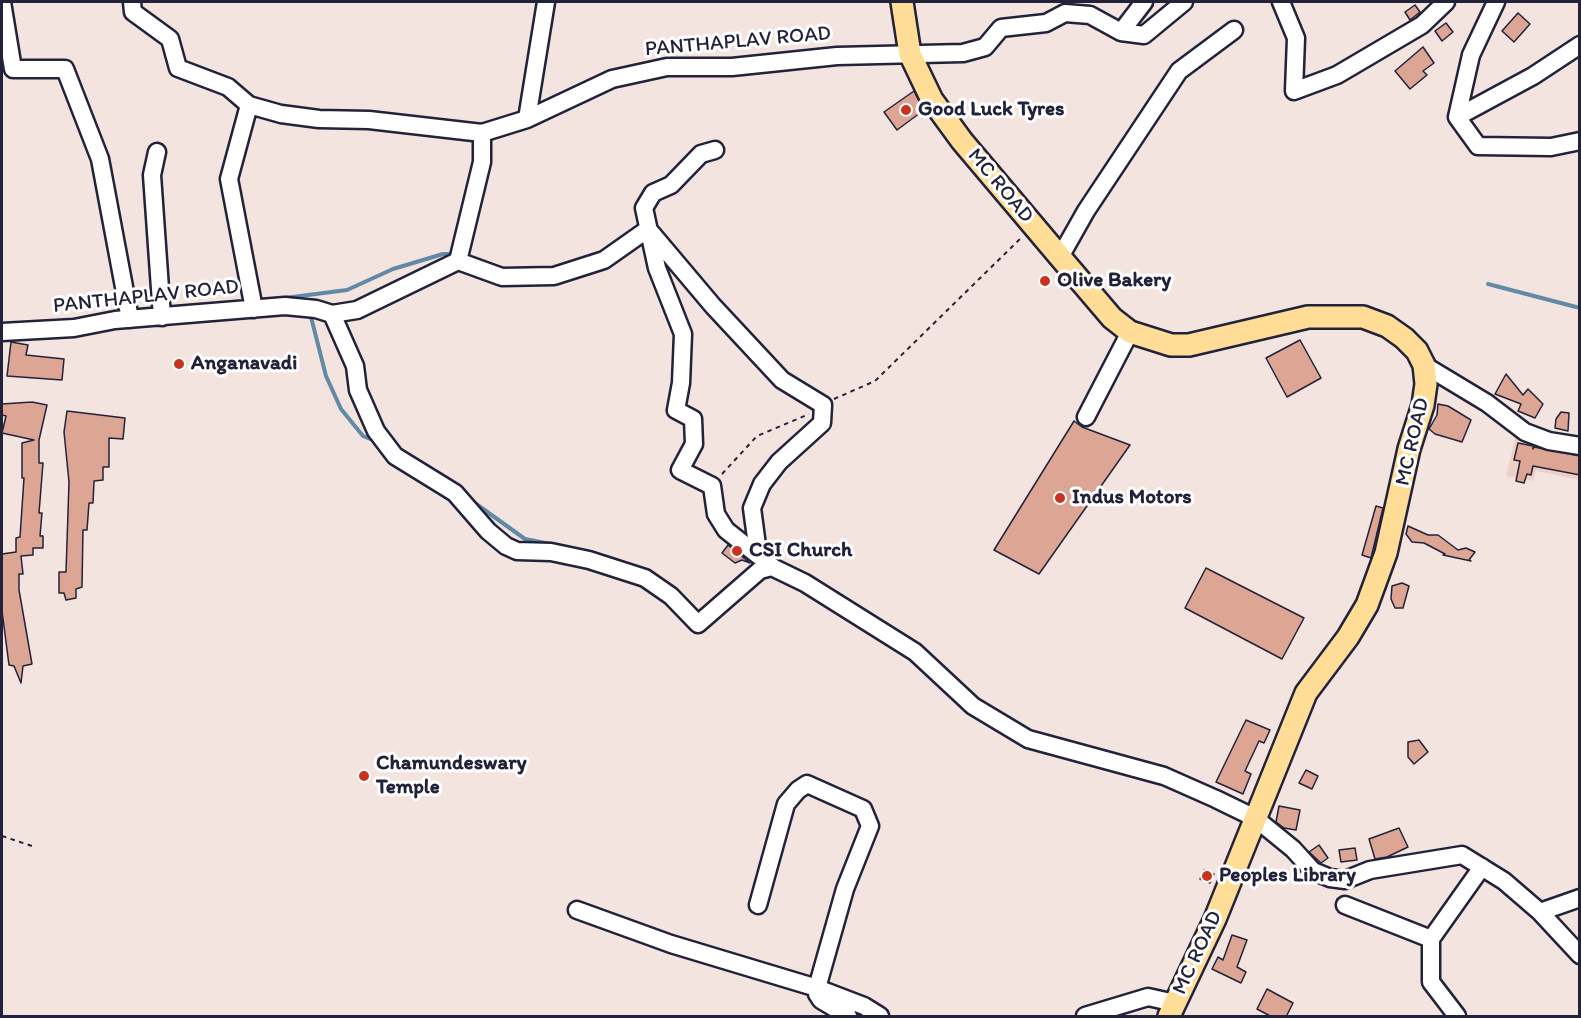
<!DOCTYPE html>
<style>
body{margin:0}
#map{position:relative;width:1581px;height:1018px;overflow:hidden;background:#f4e4df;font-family:Itim,sans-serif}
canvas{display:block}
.frame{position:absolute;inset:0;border:3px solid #22223b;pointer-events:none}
</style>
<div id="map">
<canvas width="1581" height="1018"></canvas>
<div class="frame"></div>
</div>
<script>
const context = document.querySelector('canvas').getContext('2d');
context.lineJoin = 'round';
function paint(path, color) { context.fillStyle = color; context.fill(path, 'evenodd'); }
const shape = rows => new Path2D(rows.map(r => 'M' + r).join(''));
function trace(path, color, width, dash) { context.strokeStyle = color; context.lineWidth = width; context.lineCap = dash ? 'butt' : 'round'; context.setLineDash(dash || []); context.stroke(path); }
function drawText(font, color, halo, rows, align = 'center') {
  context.font = font + ' Itim,sans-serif'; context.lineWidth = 6; context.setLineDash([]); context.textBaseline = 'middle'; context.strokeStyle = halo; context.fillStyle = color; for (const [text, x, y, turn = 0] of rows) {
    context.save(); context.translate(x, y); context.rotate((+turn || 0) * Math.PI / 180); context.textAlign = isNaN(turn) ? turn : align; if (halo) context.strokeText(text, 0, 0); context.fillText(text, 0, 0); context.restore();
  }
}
paint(shape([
 [1516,435,1579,450,1579,480,1536,471,1534,481,1506,476]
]), '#edd1c8');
trace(shape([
 [1488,284,1580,308],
 [277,299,347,290,393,269,443,254,456,254],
 [310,313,326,376,341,409,363,436,375,441],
 [472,501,525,539,551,544]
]), '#608aa5', 4);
const building = shape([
 [1415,5,1420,12,1410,20,1405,12,1415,5],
 [1518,13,1530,24,1514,42,1502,31,1518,13],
 [1446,23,1453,32,1442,41,1435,31,1446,23],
 [1423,47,1434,63,1423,71,1427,75,1410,89,1395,71,1423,47],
 [914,91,924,110,897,130,884,112,914,91],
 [1300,340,1321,378,1287,397,1266,358,1300,340],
 [11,342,28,345,26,355,64,359,62,380,7,376,11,342],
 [1506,374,1523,395,1528,389,1543,404,1535,418,1518,411,1521,404,1495,394,1506,374],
 [32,402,47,405,39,440,39,463,43,463,39,513,42,513,40,536,43,536,43,548,33,548,33,555,21,556,23,574,19,574,19,590,32,664,23,666,21,683,14,666,9,665,2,611,2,554,16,552,16,538,20,537,24,478,22,478,22,443,34,440,2,433,6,416,2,415,2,404,32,402],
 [1438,404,1448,406,1471,420,1462,442,1435,434,1429,429,1437,415,1438,404],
 [67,411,125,418,123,439,109,438,109,467,103,467,103,480,94,481,93,503,89,503,87,530,83,530,82,587,76,589,76,598,66,600,64,593,59,593,59,572,66,572,69,482,64,432,67,411],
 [1561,412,1569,413,1568,431,1555,428,1556,419,1561,412],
 [1074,421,1082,427,1130,445,1039,574,994,550,1074,421],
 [1518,443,1533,446,1533,449,1534,447,1580,456,1580,475,1533,466,1531,475,1527,474,1524,483,1516,481,1520,461,1514,460,1518,443],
 [1376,506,1383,508,1371,558,1362,555,1376,506],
 [1408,526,1428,535,1438,535,1458,550,1466,548,1475,552,1469,560,1471,561,1443,555,1445,554,1424,543,1412,542,1406,534,1408,526],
 [728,545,750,563,742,560,735,563,722,553,728,545],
 [1206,568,1304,618,1282,659,1185,608,1206,568],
 [1402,583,1409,586,1403,608,1395,608,1391,599,1392,586,1402,583],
 [1246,720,1270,730,1264,743,1259,741,1245,771,1251,774,1243,794,1216,782,1246,720],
 [1419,740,1428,752,1414,764,1408,757,1408,742,1419,740],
 [1306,770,1318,776,1312,789,1299,783,1306,770],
 [1279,806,1300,810,1296,830,1284,828,1276,822,1279,806],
 [1399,828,1408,847,1387,857,1375,859,1369,839,1399,828],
 [1319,845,1328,858,1321,863,1309,852,1319,845],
 [1355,848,1357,860,1341,862,1339,850,1355,848],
 [1204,870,1214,874,1210,883,1200,879,1204,870],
 [1232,935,1247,940,1237,967,1246,972,1241,983,1212,969,1218,957,1223,960,1232,935],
 [1267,989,1293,1003,1286,1017,1272,1017,1257,1009,1267,989]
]);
paint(building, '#dca594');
trace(building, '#22223b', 1.5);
const minor = shape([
 [2,2,13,69,65,69,100,159,130,319],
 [132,2,133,12,170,39,178,68,228,87,249,105,281,114,319,119,369,120,482,133,527,119,612,79,667,67,732,67,837,56,963,53,985,47,1001,28,1046,23,1065,13,1090,15,1121,32,1144,35,1184,2],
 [1281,2,1296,38,1294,91,1337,75,1422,25,1446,2],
 [1496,2,1471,55,1457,117,1478,146,1551,147,1580,141],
 [1121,32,1144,2],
 [249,105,229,179,254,309],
 [1457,117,1533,76,1580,45],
 [527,119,546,2],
 [715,150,701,154,671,185,653,193,644,208,657,268,683,334,681,383,676,410,693,419,694,444,680,470,712,486,716,514,726,530,774,568,805,583,915,652,973,706,1028,739,1164,776,1216,799,1255,818,1293,849,1313,871,1330,878,1345,880,1370,870,1462,855,1504,881,1540,912,1580,955],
 [157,152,152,175,162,317],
 [1060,257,1086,211,1179,71,1234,30],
 [458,261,502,277,554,276,604,260,648,229,713,306,782,380,823,405,822,423,779,462,762,484,752,508,758,553],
 [458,261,482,162,482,133],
 [332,314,355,366,358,390,376,431,395,456,455,493,488,531,506,546,517,551,551,552,589,560,645,578,671,596,698,624,760,570,772,567],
 [2,332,74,328,115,320,285,306,316,309,332,314,357,310,458,261],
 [1424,365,1487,403,1525,432,1549,441,1580,446],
 [1086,417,1130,332],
 [758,905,786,804,798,790,807,784,863,809,870,826,845,889,817,988,817,994,821,1000,848,1016],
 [1345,905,1431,939,1482,867],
 [577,910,671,944,817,988,864,1006,880,1016],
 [1540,912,1580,898],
 [1431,939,1431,982,1457,1016],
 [1085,1016,1148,997,1175,1003]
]);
const major = shape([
 [902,2,910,54,932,100,962,141,1060,257,1112,318,1130,332,1171,345,1189,345,1308,317,1363,317,1387,326,1404,338,1417,351,1424,365,1426,384,1423,405,1409,449,1386,553,1367,605,1348,637,1306,693,1215,919,1169,1016]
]);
trace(minor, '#22223b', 21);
trace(major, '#22223b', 26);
trace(shape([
 [834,399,875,381,1021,238],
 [722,474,757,436,809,414],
 [2,836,32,846]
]), '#22223b', 2, [4.5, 4.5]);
trace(minor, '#fff', 16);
trace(major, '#ffdd96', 21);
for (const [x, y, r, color] of [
 [906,110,6,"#c8321e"],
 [1045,281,6,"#c8321e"],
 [179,364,6,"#c8321e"],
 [1060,498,6,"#c8321e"],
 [737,551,6,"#c8321e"],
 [364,776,6,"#c8321e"],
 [1207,876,6,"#c8321e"]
]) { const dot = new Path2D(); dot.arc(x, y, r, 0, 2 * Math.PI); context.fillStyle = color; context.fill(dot); trace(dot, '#fff', 2); }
drawText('21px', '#22223b', '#fff', [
 ["PANTHAPLAV ROAD",738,42,-5],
 ["MC ROAD",1000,186,50],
 ["PANTHAPLAV ROAD",146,297,-6],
 ["MC ROAD",1413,442,-77],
 ["MC ROAD",1198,953,-65]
]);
drawText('bold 21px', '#22223b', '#fff', [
 ["Good Luck Tyres",918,110],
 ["Olive Bakery",1057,281],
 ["Anganavadi",191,364],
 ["Indus Motors",1072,498],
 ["CSI Church",749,551],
 ["Chamundeswary",376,764],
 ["Temple",376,788],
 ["Peoples Library",1219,876]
], 'left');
</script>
